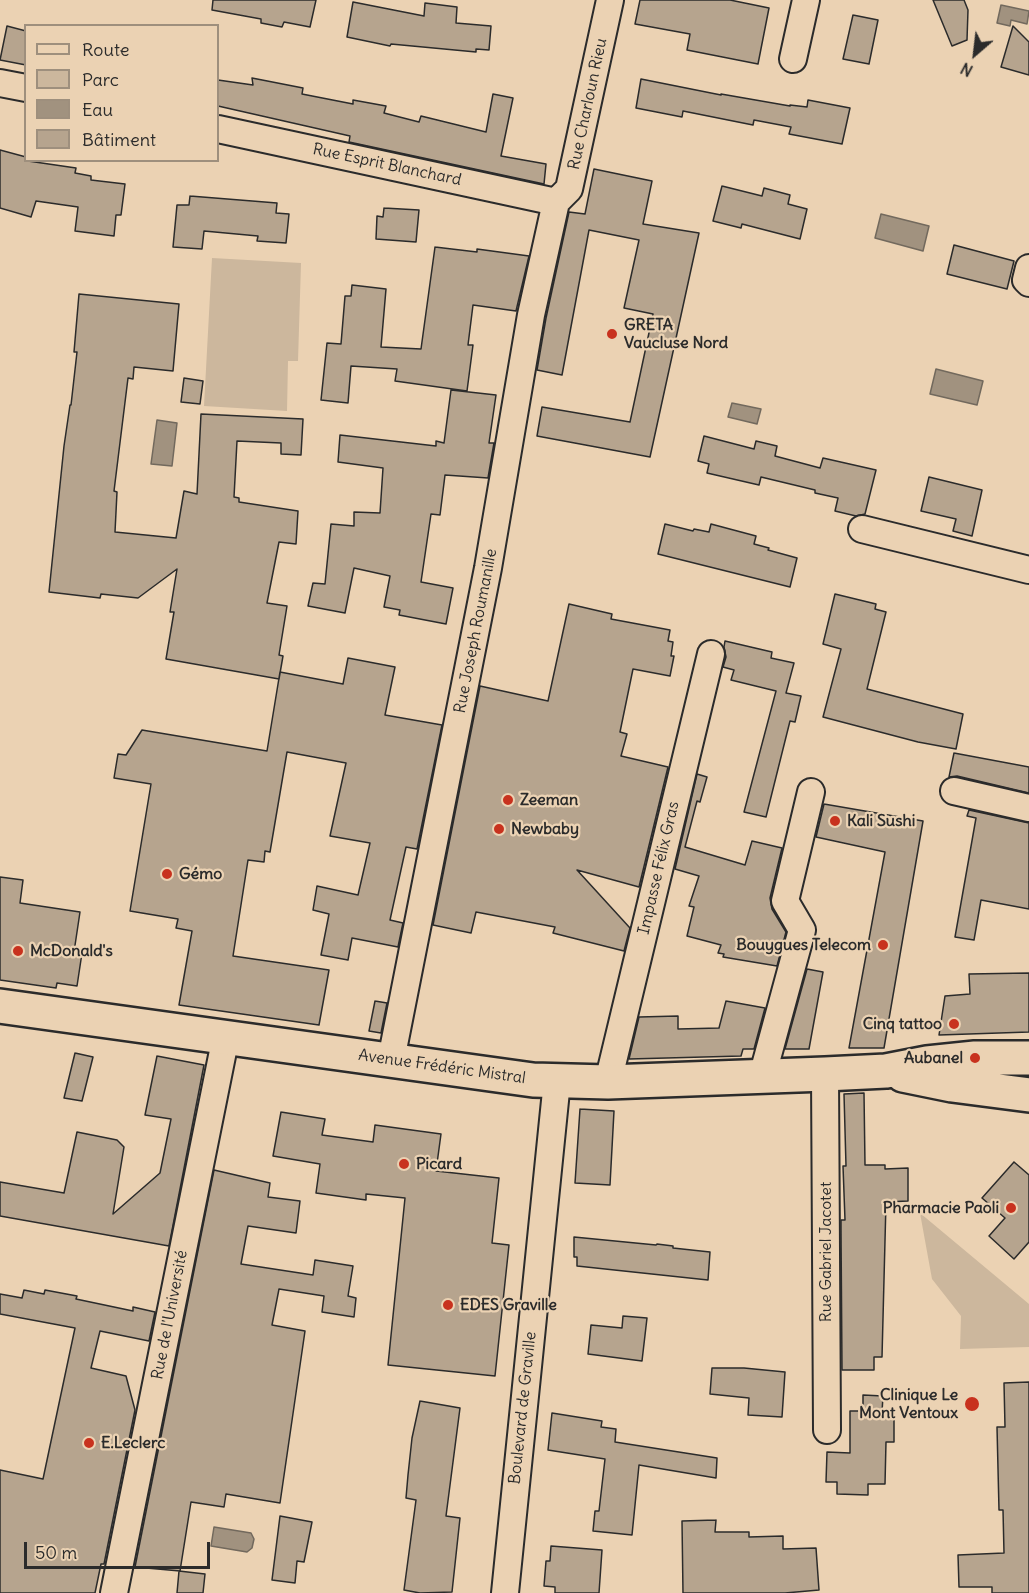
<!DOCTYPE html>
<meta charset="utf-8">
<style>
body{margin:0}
#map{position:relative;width:1029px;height:1593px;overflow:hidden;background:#ebd2b3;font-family:Delius,sans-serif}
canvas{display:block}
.legend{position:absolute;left:24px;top:24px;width:195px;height:138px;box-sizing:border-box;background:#ebd2b3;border:2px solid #9e8f7d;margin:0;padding:8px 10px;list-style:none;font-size:18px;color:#2b2b2b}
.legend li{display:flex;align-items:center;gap:12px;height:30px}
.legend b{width:30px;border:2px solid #9e8f7d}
.north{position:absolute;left:945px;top:24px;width:60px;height:60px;-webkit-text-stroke:4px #ebd2b3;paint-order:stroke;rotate:208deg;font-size:16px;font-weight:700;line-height:24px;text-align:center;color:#2b2b2b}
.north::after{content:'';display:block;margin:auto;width:21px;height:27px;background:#2b2b2b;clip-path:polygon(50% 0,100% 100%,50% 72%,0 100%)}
.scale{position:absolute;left:24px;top:1542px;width:186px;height:27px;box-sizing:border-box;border:3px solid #2b2b2b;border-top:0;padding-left:8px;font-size:18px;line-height:21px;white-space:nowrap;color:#2b2b2b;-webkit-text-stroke:4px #ebd2b3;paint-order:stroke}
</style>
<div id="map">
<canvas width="1029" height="1593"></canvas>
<ul class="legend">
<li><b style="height:8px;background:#ebd2b3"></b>Route</li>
<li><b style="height:16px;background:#ccb79d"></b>Parc</li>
<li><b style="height:16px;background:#a1927f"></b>Eau</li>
<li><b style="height:16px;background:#b6a48e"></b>Bâtiment</li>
</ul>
<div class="north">N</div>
<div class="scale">50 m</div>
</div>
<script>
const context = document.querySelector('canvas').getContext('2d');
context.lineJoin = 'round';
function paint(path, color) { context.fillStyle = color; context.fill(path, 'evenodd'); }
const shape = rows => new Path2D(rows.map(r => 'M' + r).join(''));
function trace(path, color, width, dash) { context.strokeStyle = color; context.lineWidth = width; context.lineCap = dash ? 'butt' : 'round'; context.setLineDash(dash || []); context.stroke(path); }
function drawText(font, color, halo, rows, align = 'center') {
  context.font = font + ' Delius,sans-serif'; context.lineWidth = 4.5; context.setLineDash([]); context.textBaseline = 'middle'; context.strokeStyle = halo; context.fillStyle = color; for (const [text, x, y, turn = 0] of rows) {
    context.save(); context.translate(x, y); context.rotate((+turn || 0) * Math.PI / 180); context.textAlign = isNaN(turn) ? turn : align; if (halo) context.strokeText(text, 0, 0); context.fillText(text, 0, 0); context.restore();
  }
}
paint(shape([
 [212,258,301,263,298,361,288,361,287,411,204,406],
 [920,1213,1029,1304,1029,1347,960,1349,961,1316,932,1279]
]), '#ccb79d');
const water = shape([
 [1001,5,1029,11,1027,24,1011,20,1010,26,997,23,1001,5],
 [881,214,929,226,923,251,875,238,881,214],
 [936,369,983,381,977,405,930,394,936,369],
 [732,403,761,409,757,424,728,417,732,403],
 [157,420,177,423,172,466,151,464,157,420],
 [214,1527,251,1533,254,1539,252,1548,247,1552,211,1546,214,1527]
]);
paint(water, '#a1927f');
trace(water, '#72695d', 1.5);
const building = shape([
 [213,0,316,0,310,27,284,22,282,27,261,23,261,19,212,10,213,0],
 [640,0,730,0,769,8,758,64,687,50,690,34,635,24,640,0],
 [933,0,964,0,968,10,967,40,952,46,933,0],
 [353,2,424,16,425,3,457,7,456,23,491,26,489,50,476,49,476,52,391,44,390,46,347,37,353,2],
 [853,15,878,20,869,64,843,59,853,15],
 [7,26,26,31,26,65,0,60,7,26],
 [1013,26,1029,42,1029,75,1001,67,1013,26],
 [252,78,303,88,302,94,353,104,353,100,386,106,384,113,419,122,421,116,486,132,493,94,513,98,501,156,546,164,544,184,349,142,350,136,218,106,218,80,253,85,252,78],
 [641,79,721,95,721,94,790,106,790,105,807,107,808,100,850,108,842,144,789,134,791,127,754,120,753,125,683,111,682,117,636,108,641,79],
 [0,150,26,157,26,160,28,161,76,168,75,173,91,176,91,180,125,184,121,215,116,215,114,236,75,231,78,207,36,201,31,217,0,208,0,150],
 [594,169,652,181,643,224,699,233,650,457,537,436,542,407,630,422,653,314,624,308,639,240,589,230,562,375,537,370,546,318,569,212,585,214,594,169],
 [722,186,762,196,764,188,790,195,788,204,807,209,800,239,742,224,741,228,713,221,722,186],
 [190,196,277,203,276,213,289,214,286,243,257,241,258,236,204,231,202,249,173,247,177,205,189,205,190,196],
 [384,208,419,210,416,242,376,239,377,216,383,217,384,208],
 [954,245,1014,261,1007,289,947,274,954,245],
 [435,247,477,252,477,249,529,256,516,311,473,305,468,345,473,345,467,391,395,381,397,369,351,366,348,403,321,400,327,343,341,344,345,296,351,296,352,285,386,289,381,347,421,349,435,247],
 [79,294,179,304,173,371,134,367,133,379,128,378,114,491,117,492,115,532,176,538,184,491,197,494,201,414,303,419,301,455,281,454,281,443,237,441,234,497,239,498,239,502,298,511,296,544,279,542,267,603,287,606,279,655,283,656,279,679,166,659,174,612,170,612,177,569,138,598,101,594,100,598,49,592,64,446,70,405,71,405,77,352,74,352,79,294],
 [184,378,203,381,200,404,181,402,184,378],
 [451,390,496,395,489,443,494,443,488,478,445,475,440,515,431,514,421,582,453,588,446,624,399,615,400,610,384,607,390,576,354,568,345,613,308,606,313,583,325,584,331,524,354,526,354,512,380,513,383,468,338,462,340,435,436,446,436,441,444,443,451,390],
 [704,436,754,449,756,441,777,446,775,456,820,468,823,458,876,470,865,514,856,516,835,511,838,498,815,493,815,490,761,477,759,485,707,473,709,464,698,461,704,436],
 [929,477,982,490,972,536,953,531,956,519,921,511,929,477],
 [665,524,693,531,694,529,709,532,711,524,756,536,754,544,769,548,768,550,797,558,790,587,658,554,665,524],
 [835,594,876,604,875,609,886,612,867,689,963,714,956,749,918,742,823,717,841,649,823,644,835,594],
 [569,604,612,614,611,619,670,630,668,641,673,642,671,656,674,656,670,676,633,669,620,732,627,734,621,756,668,767,639,887,577,870,630,928,624,951,553,933,555,927,476,912,471,933,433,925,480,686,548,701,569,604],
 [725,641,772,652,771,658,794,663,786,693,801,696,795,722,790,721,766,817,744,812,776,691,731,680,734,670,723,667,726,657,724,647,725,641],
 [348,658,395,667,385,715,442,725,417,849,406,847,390,920,403,923,398,947,352,938,348,960,321,955,329,914,313,910,317,886,358,895,370,843,330,836,346,763,287,752,270,852,265,851,264,862,248,860,233,956,329,970,319,1025,179,1005,192,931,176,928,178,919,130,911,151,784,114,778,118,754,126,755,142,730,267,751,280,672,343,684,348,658],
 [954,753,1029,767,1029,793,957,776,949,777,954,753],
 [697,774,707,777,700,802,697,801,685,847,745,865,752,841,782,848,770,898,772,909,786,932,777,966,723,957,724,954,718,953,721,945,687,936,694,907,689,906,699,876,675,869,697,774],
 [824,804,923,821,884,1048,849,1048,885,852,816,837,824,804],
 [969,810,1029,823,1029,909,981,900,974,940,955,937,976,818,967,816,969,810],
 [0,877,23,880,20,903,80,912,74,952,82,953,77,986,57,983,56,988,0,980,0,877],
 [807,969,823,972,809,1049,785,1049,807,969],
 [1029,973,1029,1032,939,1035,945,996,970,994,969,974,1029,973],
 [375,1001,387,1003,381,1033,369,1031,375,1001],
 [726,1001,765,1008,754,1049,743,1049,741,1056,629,1059,639,1017,678,1016,678,1029,719,1028,726,1001],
 [75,1053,93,1057,82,1101,64,1098,75,1053],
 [157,1056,204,1065,169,1246,0,1216,0,1182,64,1193,77,1132,117,1140,124,1147,113,1214,160,1173,171,1119,145,1115,157,1056],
 [864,1093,865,1165,885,1165,885,1169,908,1168,908,1201,886,1202,882,1357,874,1357,874,1370,842,1370,841,1230,841,1220,845,1220,843,1166,846,1166,844,1094,864,1093],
 [580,1109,614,1111,610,1185,575,1183,580,1109],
 [281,1112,325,1119,322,1135,373,1142,375,1125,441,1134,436,1171,499,1178,492,1243,509,1245,495,1376,388,1365,405,1198,366,1194,366,1200,316,1193,320,1164,273,1156,281,1112],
 [1014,1162,1029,1175,1029,1242,1014,1259,989,1236,1005,1218,982,1198,1014,1162],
 [214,1170,270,1183,268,1197,300,1201,296,1233,248,1226,241,1264,313,1275,315,1260,353,1266,348,1296,356,1298,354,1317,322,1312,324,1296,279,1289,272,1325,305,1331,280,1503,226,1494,224,1507,191,1502,180,1571,135,1567,214,1170],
 [574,1237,656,1245,657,1244,673,1246,673,1248,710,1252,708,1280,577,1266,577,1257,574,1257,574,1237],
 [24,1290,44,1294,45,1290,77,1296,76,1299,133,1311,133,1307,155,1312,149,1341,100,1331,91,1368,126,1376,135,1410,104,1564,101,1564,95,1593,0,1593,0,1470,43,1479,75,1328,0,1314,0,1294,22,1298,24,1290],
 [623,1316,647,1318,642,1361,588,1354,591,1325,622,1328,623,1316],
 [712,1368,744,1368,785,1372,782,1417,748,1415,749,1398,710,1394,712,1368],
 [1029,1382,1029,1593,992,1593,992,1587,959,1587,958,1555,1004,1553,1003,1510,999,1510,997,1427,1005,1427,1004,1383,1029,1382],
 [863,1395,883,1396,882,1412,894,1412,894,1442,886,1442,885,1484,868,1484,868,1495,837,1494,837,1482,826,1482,827,1452,850,1453,850,1411,863,1411,863,1395],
 [420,1401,460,1408,446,1516,460,1518,452,1592,420,1593,404,1590,416,1500,406,1498,408,1475,412,1438,420,1401],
 [552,1413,602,1421,601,1427,616,1429,615,1442,717,1458,716,1478,639,1465,632,1535,593,1531,595,1511,599,1511,605,1459,548,1450,552,1413],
 [280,1516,312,1522,304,1562,297,1561,295,1583,272,1580,280,1516],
 [716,1520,715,1532,749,1532,749,1537,783,1536,783,1549,816,1548,819,1590,785,1593,683,1593,682,1521,716,1520],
 [551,1546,602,1550,599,1593,555,1593,555,1587,544,1586,546,1561,550,1561,551,1546],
 [179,1571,205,1574,203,1593,177,1593,179,1571]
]);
paint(building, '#b6a48e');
trace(building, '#2b2b2b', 1.5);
const minor = shape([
 [793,59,806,0],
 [0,83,26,88],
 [218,129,556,202],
 [556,202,569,189,610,0],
 [1029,268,1026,280,1029,283],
 [862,529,1029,570],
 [954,791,1029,808],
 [391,1060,488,568,531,315,556,202],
 [825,1074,827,1430],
 [762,1077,802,930,785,901,811,792],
 [608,1082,711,654],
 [114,1593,226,1036],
 [505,1593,557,1081]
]);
const secondary = shape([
 [0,1006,533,1080,608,1082,825,1074,886,1071,927,1063,975,1058,1029,1058],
 [903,1075,952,1085,1029,1095]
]);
trace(minor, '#2b2b2b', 30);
trace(secondary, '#2b2b2b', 38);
trace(minor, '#ebd2b3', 26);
trace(secondary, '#ebd2b3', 33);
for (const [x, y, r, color] of [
 [612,334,6,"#c8321e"],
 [508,800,6,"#c8321e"],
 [835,821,6,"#c8321e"],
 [499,829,6,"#c8321e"],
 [167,874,6,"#c8321e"],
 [883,945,6,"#c8321e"],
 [18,951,6,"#c8321e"],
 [954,1024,6,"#c8321e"],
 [975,1058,6,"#c8321e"],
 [404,1164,6,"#c8321e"],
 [1011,1208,6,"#c8321e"],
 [448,1305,6,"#c8321e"],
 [972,1404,8,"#c8321e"],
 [89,1443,6,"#c8321e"]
]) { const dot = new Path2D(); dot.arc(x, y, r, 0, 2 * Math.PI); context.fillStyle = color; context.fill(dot); trace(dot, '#ebd2b3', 2); }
drawText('16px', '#2b2b2b', '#ebd2b3', [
 ["Rue Charloun Rieu",588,104,-78],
 ["Rue Esprit Blanchard",387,165,12],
 ["Rue Joseph Roumanille",476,631,-79],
 ["Impasse Félix Gras",659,868,-77],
 ["Avenue Frédéric Mistral",442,1067,8],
 ["Rue Gabriel Jacotet",826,1252,-90],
 ["Rue de l'Université",170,1315,-79],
 ["Boulevard de Graville",523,1408,-84]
]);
drawText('bold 16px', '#2b2b2b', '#ebd2b3', [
 ["GRETA",624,325],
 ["Vaucluse Nord",624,343],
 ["Zeeman",520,800],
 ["Kali Sushi",847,821],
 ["Newbaby",511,829],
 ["Gémo",179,874],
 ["Bouygues Telecom",871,945,"right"],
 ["McDonald's",30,951],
 ["Cinq tattoo",942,1024,"right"],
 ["Aubanel",963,1058,"right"],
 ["Picard",416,1164],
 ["Pharmacie Paoli",999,1208,"right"],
 ["EDES Graville",460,1305],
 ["Clinique Le",958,1395,"right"],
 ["Mont Ventoux",958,1413,"right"],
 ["E.Leclerc",101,1443]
], 'left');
</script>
